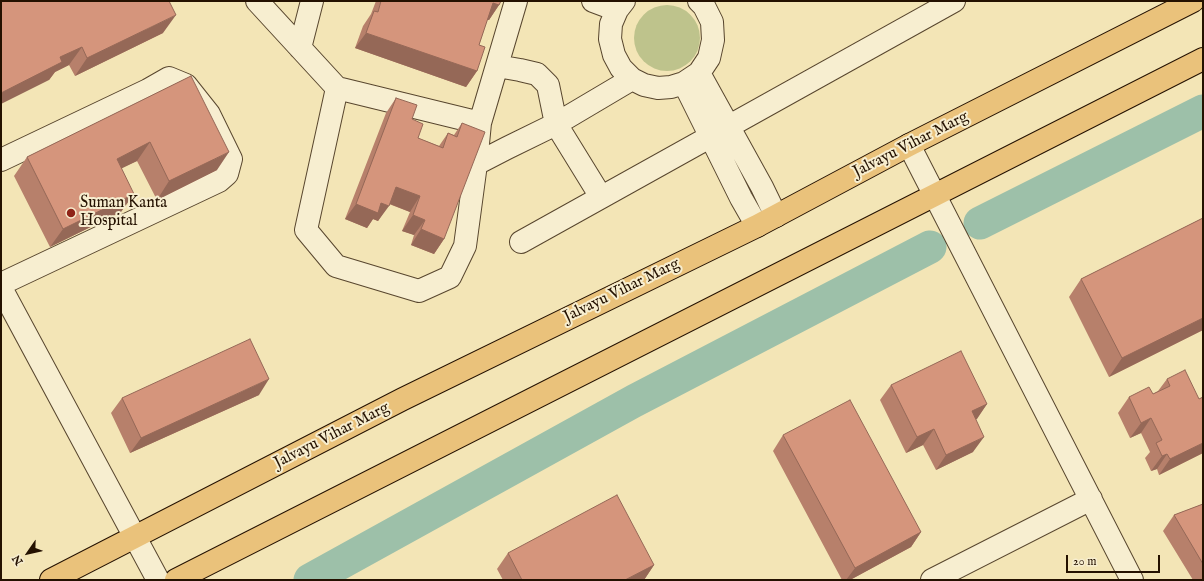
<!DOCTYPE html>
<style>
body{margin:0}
#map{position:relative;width:1204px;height:581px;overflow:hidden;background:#f3e5b6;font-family:"IM FELL English",serif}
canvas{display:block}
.frame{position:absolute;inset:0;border:2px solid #241100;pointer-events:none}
.north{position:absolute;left:8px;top:533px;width:40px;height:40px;-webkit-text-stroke:3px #f7eed0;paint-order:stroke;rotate:236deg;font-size:11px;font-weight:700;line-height:16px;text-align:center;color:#241100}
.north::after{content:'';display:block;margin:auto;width:14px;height:18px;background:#241100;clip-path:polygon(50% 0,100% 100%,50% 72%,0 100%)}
.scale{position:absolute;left:1066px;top:555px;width:94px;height:18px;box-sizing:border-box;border:2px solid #241100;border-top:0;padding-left:5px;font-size:12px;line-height:14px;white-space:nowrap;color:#241100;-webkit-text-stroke:3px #f7eed0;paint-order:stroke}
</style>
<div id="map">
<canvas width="1204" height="581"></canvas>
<div class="frame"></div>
<div class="north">N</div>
<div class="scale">20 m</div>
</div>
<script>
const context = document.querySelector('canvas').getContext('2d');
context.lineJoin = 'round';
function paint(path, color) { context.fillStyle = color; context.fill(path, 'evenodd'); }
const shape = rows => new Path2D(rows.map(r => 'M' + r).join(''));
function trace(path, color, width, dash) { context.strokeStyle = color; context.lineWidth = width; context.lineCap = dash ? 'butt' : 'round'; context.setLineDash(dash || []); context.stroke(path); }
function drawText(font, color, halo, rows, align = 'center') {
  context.font = font + ' "IM FELL English",serif'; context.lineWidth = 4; context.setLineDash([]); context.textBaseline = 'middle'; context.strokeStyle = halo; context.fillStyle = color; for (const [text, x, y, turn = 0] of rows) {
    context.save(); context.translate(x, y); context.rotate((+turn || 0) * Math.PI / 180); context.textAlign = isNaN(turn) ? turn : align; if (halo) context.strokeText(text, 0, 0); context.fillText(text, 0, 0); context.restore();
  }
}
paint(shape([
 '634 38a33 33 0 1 1 66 0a33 33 0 1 1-66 0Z'
]), '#bec38c');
trace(shape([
 [930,247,980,223]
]), '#6d7a65', 9);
trace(shape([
 [980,223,1203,111],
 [310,580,634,401,930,247]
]), '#9dc0a9', 33);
const minor = shape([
 [257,1,337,88,306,230,336,266,419,291,450,277,465,246,476,164,480,123,516,1],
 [593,1,617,10],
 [624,1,617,10,611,24,610,39,614,55,621,68,632,79,644,85,658,88,671,87,684,83,699,73,709,58,713,40,712,22,704,6,699,1],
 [300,48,312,1],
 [497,66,520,70,537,74,548,85,556,124,601,197],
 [699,73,762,187,776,216],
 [684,83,741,198,757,226],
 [337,88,480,123],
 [909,145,1132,580],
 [1,160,148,90,169,78,186,85,209,114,231,159,227,174,219,181,1,284],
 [476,164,507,148,556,124,632,79],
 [521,242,954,1],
 [1,288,158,580],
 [932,580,1091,499]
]);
const major = shape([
 [51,580,403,399,757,226,909,145,1193,1],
 [176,580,1203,59]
]);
trace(minor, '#58462e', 24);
trace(major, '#241100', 24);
trace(minor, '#f7eed0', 22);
trace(major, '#eac27b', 22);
paint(shape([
 [1,1,163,33,75,76,69,65,55,72,49,80],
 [376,1,501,1,499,5,489,20,487,20,479,45,477,71,466,87,355,48,363,26,371,14],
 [191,76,217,170,157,200,137,161,121,168,121,212,50,247,14,176,27,157],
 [396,98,412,119,418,138,439,146,448,133,454,135,462,123,444,239,434,254,411,245,414,235,402,231,410,212,389,204,378,221,373,219,367,228,345,219,386,113],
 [1203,218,1203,330,1109,377,1069,297,1081,279],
 [1167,379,1199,399,1203,397,1203,453,1159,475,1157,469,1151,471,1145,458,1150,452,1141,433,1130,438,1118,413,1129,397,1153,394,1158,391],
 [891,385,987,404,976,419,973,452,936,470,923,445,906,453,880,400],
 [259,395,130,453,111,413,122,398],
 [783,435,921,532,911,547,850,580,842,580,773,451],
 [1203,504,1203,580,1193,580,1163,531,1174,515],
 [508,553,654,565,644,580,503,580,497,569]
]), '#b7806b');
paint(shape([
 [493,3,499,5,489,20,482,18],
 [176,15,163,33,75,76,87,58],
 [366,33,477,71,466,87,355,48],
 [82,47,69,65,55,72,49,80,1,104,1,93,60,57],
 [150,142,137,161,104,177,117,159],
 [229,152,217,170,157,200,169,181],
 [396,187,420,196,410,212,385,202],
 [134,194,121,212,50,247,63,229],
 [381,203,389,206,378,221,373,219,367,228,345,219,356,204],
 [413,215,425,220,414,235,402,231],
 [421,229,444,239,434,254,411,245],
 [1203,318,1203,330,1109,377,1122,358],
 [269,379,259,395,130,453,141,438],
 [987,404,977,419,961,426,972,411],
 [1151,418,1141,433,1130,438,1141,423],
 [934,429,923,445,906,453,917,437],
 [984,437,973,452,936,470,946,455],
 [1203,443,1203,453,1159,475,1170,459],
 [1167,454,1157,469,1151,471,1162,456],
 [921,532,911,547,850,580,846,580,855,568],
 [654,565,644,580,625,580]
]), '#956857');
const building = shape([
 [1,1,169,1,176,15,87,58,82,47,60,57,62,62,1,93,1,1],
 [381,1,501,1,499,5,493,3,479,45,485,47,477,71,366,33,374,11,378,12,381,1],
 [191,76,229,152,169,181,150,142,117,159,134,194,63,229,27,157,191,76],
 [396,98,417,105,412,119,423,124,418,138,443,148,448,133,457,137,462,123,485,132,444,239,421,229,425,220,413,215,420,196,396,187,389,206,381,203,378,213,356,204,396,98],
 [1203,218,1203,318,1122,358,1081,279,1203,218],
 [250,339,269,379,141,438,122,398,250,339],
 [961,351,987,404,972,411,984,437,946,455,934,429,917,437,891,385,961,351],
 [1185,370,1199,399,1203,397,1203,443,1170,459,1167,454,1162,456,1156,443,1162,440,1151,418,1141,423,1129,397,1149,387,1153,394,1170,386,1167,379,1185,370],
 [850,400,921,532,855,568,783,435,850,400],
 [617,495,654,565,625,580,522,580,508,553,617,495],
 [1203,504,1203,564,1174,515,1203,504]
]);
paint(building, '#d5957c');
trace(building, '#956857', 1);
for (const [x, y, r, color] of [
 [71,213,5,"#8f2418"]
]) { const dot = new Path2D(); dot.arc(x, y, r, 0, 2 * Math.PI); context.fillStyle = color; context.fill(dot); trace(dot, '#f7eed0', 1.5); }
drawText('16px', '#241100', '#f7eed0', [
 ["Jalvayu Vihar Marg",911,145,-27],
 ["Jalvayu Vihar Marg",622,291,-26],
 ["Jalvayu Vihar Marg",332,436,-27]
]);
drawText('16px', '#241100', '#f7eed0', [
 ["Suman Kanta",80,204],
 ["Hospital",80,222]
], 'left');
</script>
